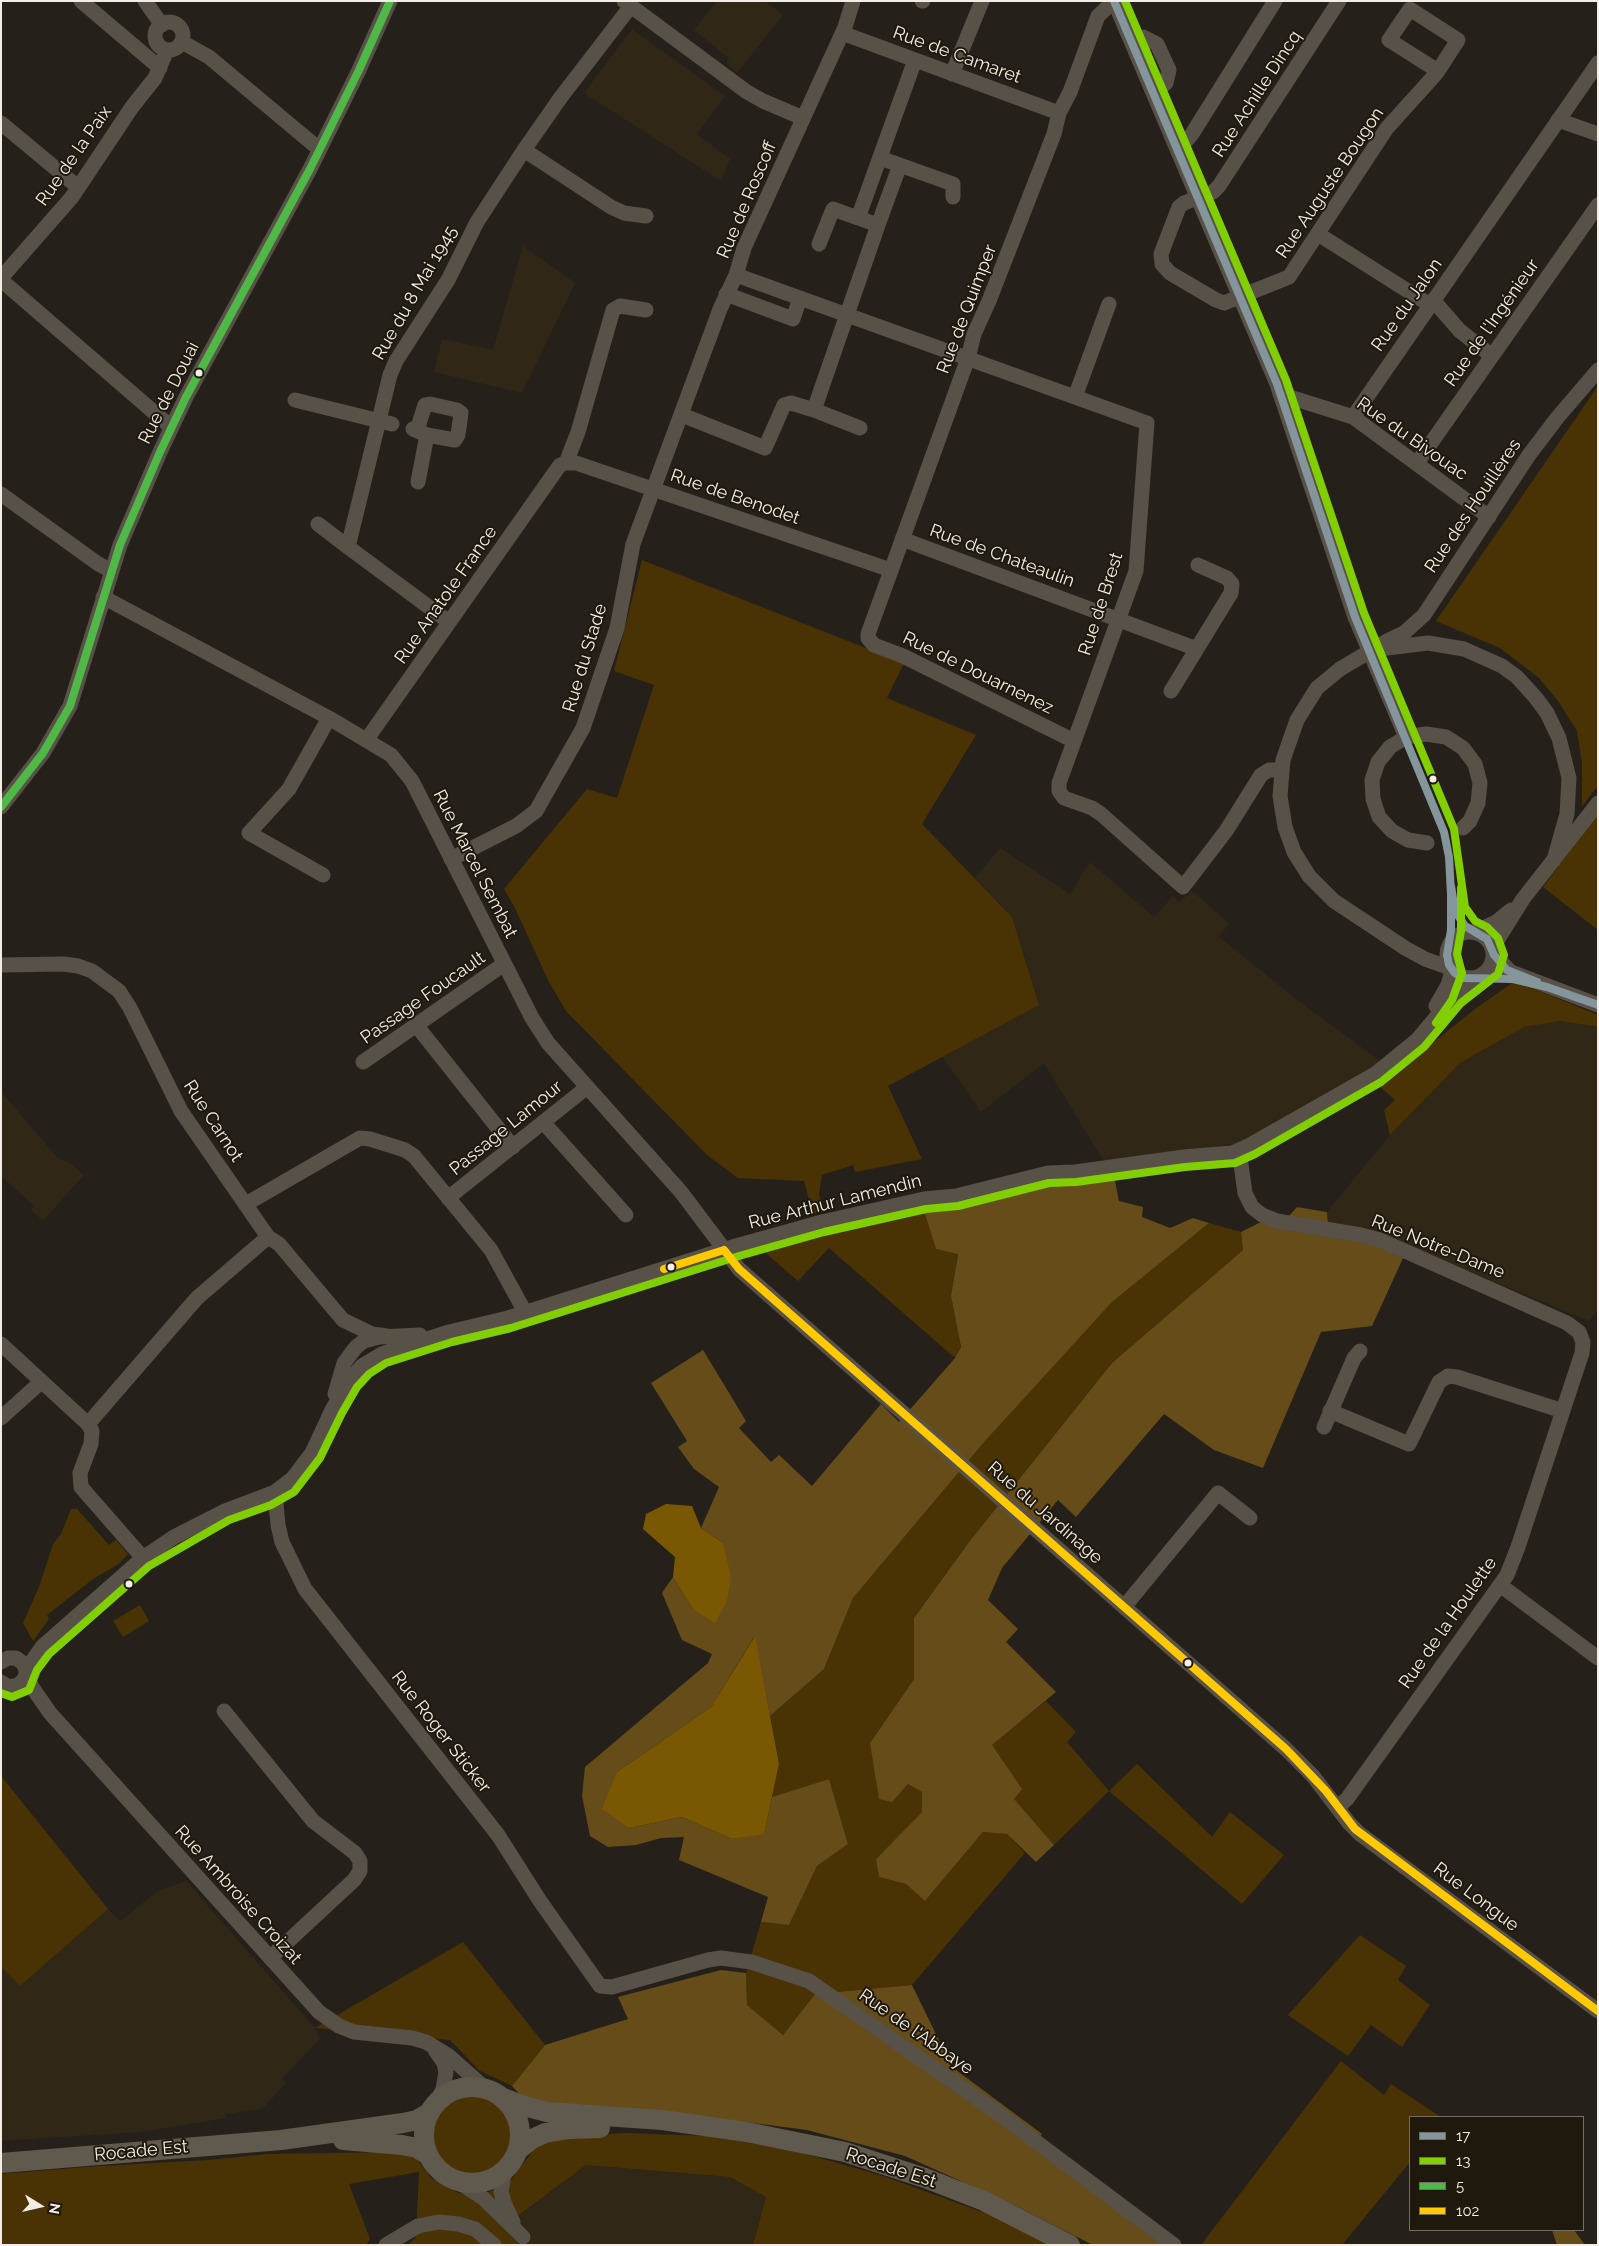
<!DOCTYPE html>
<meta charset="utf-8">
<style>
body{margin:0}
#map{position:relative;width:1599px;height:2246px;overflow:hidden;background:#25211a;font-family:Raleway,sans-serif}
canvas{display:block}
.frame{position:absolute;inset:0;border:2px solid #f2ede5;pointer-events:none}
.legend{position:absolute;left:1409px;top:2116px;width:175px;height:115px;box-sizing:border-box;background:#1f180d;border:1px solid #736d63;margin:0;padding:6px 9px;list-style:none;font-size:15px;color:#f2ede5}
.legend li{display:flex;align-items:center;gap:10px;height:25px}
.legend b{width:25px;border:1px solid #736d63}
.north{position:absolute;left:15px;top:2181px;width:50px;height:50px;-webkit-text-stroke:4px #1f180d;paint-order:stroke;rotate:100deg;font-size:14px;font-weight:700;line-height:20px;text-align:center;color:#f2ede5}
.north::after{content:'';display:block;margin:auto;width:18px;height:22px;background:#f2ede5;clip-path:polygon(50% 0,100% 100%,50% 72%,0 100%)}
</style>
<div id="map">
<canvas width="1599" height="2246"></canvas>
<div class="frame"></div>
<ul class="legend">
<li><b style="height:6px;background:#84969c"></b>17</li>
<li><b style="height:6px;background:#81cf00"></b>13</li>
<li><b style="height:6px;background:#50b847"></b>5</li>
<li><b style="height:6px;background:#ffc904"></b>102</li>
</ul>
<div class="north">N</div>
</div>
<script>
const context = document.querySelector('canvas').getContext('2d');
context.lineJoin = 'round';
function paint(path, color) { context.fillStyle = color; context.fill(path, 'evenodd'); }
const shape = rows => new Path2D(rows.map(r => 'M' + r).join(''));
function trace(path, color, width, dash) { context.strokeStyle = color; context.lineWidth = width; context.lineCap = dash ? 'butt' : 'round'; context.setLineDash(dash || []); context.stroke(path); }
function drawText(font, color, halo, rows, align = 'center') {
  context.font = font + ' Raleway,sans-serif'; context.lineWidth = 4; context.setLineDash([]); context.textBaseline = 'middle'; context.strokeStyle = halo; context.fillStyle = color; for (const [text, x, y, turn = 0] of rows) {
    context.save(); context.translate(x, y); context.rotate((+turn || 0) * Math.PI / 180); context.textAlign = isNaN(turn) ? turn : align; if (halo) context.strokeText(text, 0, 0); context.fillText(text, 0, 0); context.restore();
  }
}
paint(shape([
 [717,1,765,1,783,15,737,73,726,63,729,58,694,30],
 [632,29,725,96,697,134,730,159,721,181,584,93],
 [523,246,575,283,522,393,434,372,442,339,493,350],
 [1000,848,1070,894,1090,862,1154,917,1173,896,1179,902,1192,891,1229,923,1219,937,1300,1002,1383,1063,1244,1143,1105,1163,1044,1063,981,1112,942,1056,1039,1004,1012,917,975,878],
 [1560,1021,1598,1027,1598,1310,1589,1321,1408,1246,1328,1224,1327,1212,1390,1135,1460,1063,1524,1027],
 [2,1093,58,1158,70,1163,84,1175,43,1221,31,1210,34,1206,1,1176],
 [186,1881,315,2028,320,2039,282,2079,286,2083,262,2109,226,2114,226,2118,140,2132,1,2141,1,1967,20,1986,108,1909,120,1921,158,1891],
 [586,2165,730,2177,766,2197,753,2245,520,2245,503,2228]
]), '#302717');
paint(shape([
 [1598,386,1598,786,1582,806,1582,763,1577,731,1558,701,1539,678,1500,648,1436,621],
 [642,560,904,663,887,698,976,735,922,824,1012,917,1039,1005,888,1086,922,1159,855,1172,853,1165,822,1175,819,1194,824,1211,813,1214,804,1181,738,1178,707,1155,566,1011,548,980,514,906,504,889,587,789,617,798,654,685,614,671],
 [1598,813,1598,930,1543,887],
 [1515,981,1598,1015,1598,1027,1560,1021,1524,1027,1460,1063,1390,1135,1384,1110,1395,1100,1379,1086,1475,1009],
 [923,1208,936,1249,958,1253,951,1296,961,1347,955,1358,829,1248,798,1281,761,1249,820,1232],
 [1209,1223,1241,1232,1243,1250,1112,1363,969,1542,914,1618,914,1679,870,1743,892,1801,908,1784,922,1792,922,1812,876,1859,879,1877,906,1884,925,1901,983,1832,1007,1834,1025,1853,912,1985,815,1994,783,2035,747,2005,746,1973,761,1922,789,1925,817,1866,848,1844,829,1779,772,1797,779,1764,770,1716,824,1669,853,1598,985,1441,1056,1360,1111,1303],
 [71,1509,77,1509,109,1545,116,1540,128,1554,119,1564,93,1579,47,1615,49,1619,33,1641,23,1623,39,1587,53,1544,61,1534],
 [140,1605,149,1621,123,1637,113,1621],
 [1046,1701,1076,1732,1067,1742,1109,1791,1137,1764,1212,1837,1230,1812,1284,1855,1242,1904,1109,1791,1054,1845,1013,1799,991,1745],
 [1,1776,108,1909,20,1986,1,1967],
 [1360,1935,1406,1966,1398,1980,1430,2005,1402,2047,1371,2025,1348,2056,1288,2015],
 [463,1942,545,2045,512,2086,480,2071,450,2040,315,2028],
 [1341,2061,1384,2095,1391,2084,1441,2117,1410,2117,1410,2162,1342,2245,1201,2245],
 '432 2134a40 40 0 1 1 80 0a40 40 0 1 1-80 0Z',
 [624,2133,709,2136,781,2147,883,2176,1007,2221,1049,2245,753,2245,766,2197,730,2177,586,2165,503,2227,520,2245,408,2245,416,2237,419,2172,349,2184,370,2239,366,2245,1,2245,1,2174,85,2167,208,2160,268,2154,392,2152,415,2157,431,2178,456,2192,474,2198,508,2184,538,2144,554,2138]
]), '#493304');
paint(shape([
 [1083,1176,1114,1176,1119,1201,1143,1207,1142,1217,1170,1228,1193,1218,1209,1223,1111,1303,985,1441,853,1598,824,1669,770,1716,754,1637,711,1707,617,1772,629,1828,682,1817,732,1839,764,1833,772,1797,829,1779,848,1844,817,1866,789,1925,761,1922,768,1897,679,1860,684,1837,661,1838,636,1845,608,1847,590,1836,582,1796,585,1767,708,1663,712,1654,682,1640,662,1593,673,1577,693,1609,723,1543,701,1528,719,1487,694,1469,678,1447,687,1441,651,1383,703,1350,746,1421,739,1428,771,1462,779,1455,812,1486,881,1404,899,1422,955,1358,961,1347,951,1296,958,1254,936,1249,923,1208],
 [1297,1207,1327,1212,1328,1224,1404,1256,1372,1326,1321,1332,1263,1468,1214,1450,1164,1414,1076,1517,1058,1500,1002,1568,988,1600,1018,1629,1006,1642,1056,1692,992,1745,1022,1789,1014,1799,1054,1845,1036,1862,1007,1834,983,1832,925,1901,906,1884,879,1877,876,1859,922,1812,922,1792,908,1784,892,1802,879,1799,870,1743,914,1679,914,1618,969,1542,1112,1363,1243,1250,1241,1232,1261,1222,1281,1225],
 [721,1970,746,1973,747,2005,783,2035,815,1994,912,1985,952,2067,1042,2134,1032,2147,1164,2245,1093,2245,1012,2204,905,2156,807,2130,662,2111,552,2105,522,2097,512,2086,545,2045,628,2019,618,1997],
 [1552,2230,1574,2230,1585,2245,1557,2245]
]), '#664c18');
paint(shape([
 [666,1504,692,1506,701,1528,723,1543,731,1578,727,1601,715,1623,693,1609,673,1577,675,1557,643,1529,646,1514],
 [755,1636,779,1764,764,1834,732,1839,682,1817,629,1828,602,1809,617,1772,711,1707]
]), '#7a5702');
trace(shape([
 [81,1,160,68],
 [145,1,162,25],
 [624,1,747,92,763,101,803,118],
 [922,1,923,1],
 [1114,1,1277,384,1355,617,1406,737],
 [1339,1,1219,186,1213,192,1184,203,1179,207,1161,254,1162,264,1170,273,1216,300,1224,303,1289,277,1387,128,1434,76,1438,71,1458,40,1410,9,1389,40,1438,71],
 '155 36a14 14 0 1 1 28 0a14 14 0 1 1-28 0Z',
 [842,33,1059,113],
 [1131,41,1143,37,1157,44,1169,70,1166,83,1153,93],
 [182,42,209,57,319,149],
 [952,74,982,1],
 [1558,120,1598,134],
 [1,123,78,187],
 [1176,144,1187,140,1192,134,1275,1],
 [524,150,611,207,624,213,646,216],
 [880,158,953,184,953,197],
 [878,225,900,165],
 [1318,234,1430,305],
 [819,244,833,209,858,218],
 [736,275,1147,423,1136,571,1059,783,1059,791,1064,798,1092,808,1101,814,1183,887,1226,831,1261,775,1269,770,1281,770],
 [1,278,72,197,132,107,155,78,167,50],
 [1,280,171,427],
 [726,294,793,319,800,298],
 [1433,300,1460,331,1492,356],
 [1280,394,1353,417,1489,517],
 [1075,397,1109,304],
 [295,400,392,424],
 [814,410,860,428],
 [682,415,765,448,784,405,791,403,814,410,878,225,858,218,915,60],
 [1353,417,1598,63],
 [413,429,427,435,455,440,458,435,461,413,457,410,430,404,425,405,417,430],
 [566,463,576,463,891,570],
 [1417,463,1598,205],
 [418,482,427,435],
 [1,494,97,563,111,571],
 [318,524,348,547],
 [902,539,1197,649],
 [103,597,329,718,391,755,412,781,532,1018,548,1043,681,1192,739,1269,1286,1749,1313,1776,1349,1823,1360,1834,1598,2011],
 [449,622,348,547,390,375,396,361,448,280,477,222,524,150,561,97,631,6],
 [1379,649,1428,643,1464,649,1502,666,1517,677,1536,698,1547,713,1559,738,1569,778,1567,814,1554,860],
 [1171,691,1231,593,1232,584,1227,578,1198,565],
 [367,739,555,472,560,465,566,463,578,432,613,310,620,306,646,310],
 [1074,741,903,656,874,645,868,638,868,634,968,358,974,334,989,301,1054,134,1059,113,1070,92,1098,16,1114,1],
 [1,807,43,753,70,706,120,545,160,452,186,397,310,169,359,70,390,1],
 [1427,843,1408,840,1392,831,1379,817,1373,799,1372,780,1378,762,1390,747,1406,737,1426,734,1446,737,1463,748,1475,764,1480,783,1478,803,1470,821,1463,828],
 [451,859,516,826,536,811,583,728,617,628,633,544,720,309,736,275,744,248,845,27,853,1],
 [323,875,249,833,289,789,329,718],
 '1447 955a23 23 0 1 1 46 0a23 23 0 1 1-46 0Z',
 [1475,932,1496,922,1511,910],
 [1493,950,1498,939,1523,899,1598,803],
 [1494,955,1511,972,1598,1005],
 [1,965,64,964,78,966,92,971,119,991,130,1008,181,1111,268,1237,279,1244,343,1320,372,1334,387,1336],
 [1450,968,1425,959,1405,948,1334,901,1309,876,1294,852,1285,827,1280,796,1283,760,1297,720,1317,688,1340,669,1389,640,1404,633,1424,615,1529,455,1557,418,1598,370],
 [1436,1006,1448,985,1452,971],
 [416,1025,513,1147],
 [363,1062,504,964],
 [543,1122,626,1215],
 [1239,1150,1245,1193,1252,1207,1262,1215,1277,1221,1361,1235,1380,1240,1567,1323,1579,1332,1583,1342,1582,1353,1518,1547,1507,1575,1347,1799,1338,1807],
 [448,1198,586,1088],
 [246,1204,360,1138,370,1139,405,1150,414,1156,491,1250,525,1312],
 [1,1344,88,1424,92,1431,91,1444,80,1473,81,1487,143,1558],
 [335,1394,344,1363,356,1347,364,1341,379,1337,420,1335],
 [1330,1411,1409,1444,1439,1382,1448,1376,1457,1377,1563,1411],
 [1,1418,41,1382],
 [88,1424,197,1298,268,1237],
 [1324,1427,1354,1358,1360,1351],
 [275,1492,278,1525,282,1542,305,1589,498,1835,540,1901,600,1986,612,1987,708,1960,721,1958,751,1962,809,1981,995,2111,1174,2245],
 [1500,1585,1598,1658],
 [1124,1607,1218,1493,1250,1518],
 [1,1662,8,1658,16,1658,24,1664,26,1672,25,1679,18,1685,9,1687,1,1682],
 [26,1670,42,1647,143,1558,174,1537,225,1511,275,1492,292,1479,312,1453,333,1408,349,1381,362,1366,382,1354,449,1332,508,1318,736,1246,822,1222,924,1199,956,1196,1048,1173,1075,1172,1184,1157,1232,1153,1250,1145,1375,1074,1417,1040,1454,996,1477,978],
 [26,1674,32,1687,50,1713,319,2012,339,2026,354,2032,412,2038,426,2042,449,2056,485,2088],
 [224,1711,313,1821,355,1853,360,1861,360,1871,354,1880,270,1958],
 [435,2050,444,2063,446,2072,443,2089,437,2101],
 [505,2169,501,2192,505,2205,513,2222],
 [455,2180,483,2198,523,2237],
 [386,2245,418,2226,439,2222,458,2224,475,2229,494,2245]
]), '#575148', 15);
trace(shape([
 '424 2135a48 48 0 1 1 96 0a48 48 0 1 1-96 0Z',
 [501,2097,524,2106,547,2112,662,2120,747,2132,845,2152,925,2178,984,2201,1070,2245],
 [343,2140,402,2145,417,2148,428,2155],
 [517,2151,532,2139,545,2133,569,2129,600,2128],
 [1,2163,281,2140,403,2123,417,2120,429,2113]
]), '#60594d', 20);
trace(shape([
 [1114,1,1277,384,1355,617,1444,832,1449,857,1451,894,1451,930,1447,955,1449,965,1455,973,1463,978,1513,979,1547,987,1598,1005],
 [1451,886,1455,911,1465,926,1487,939,1494,955,1507,970,1537,982]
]), '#84969c', 8);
trace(shape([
 [1436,1023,1452,1000,1462,973,1457,954,1461,931,1461,888],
 [1,1693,12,1697,29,1690,37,1670,49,1654,149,1566,229,1520,271,1505,294,1492,320,1458,342,1413,357,1387,369,1374,386,1363,452,1342,511,1328,739,1256,824,1232,926,1209,958,1206,1049,1183,1076,1182,1185,1167,1235,1163,1255,1154,1381,1082,1424,1047,1461,1003,1498,974,1504,955,1498,938,1487,927,1475,921,1465,907,1454,829,1364,613,1286,380,1125,1]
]), '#81cf00', 8);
trace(shape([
 [1,807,43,753,70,706,120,545,160,452,186,397,310,169,359,70,390,1]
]), '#50b847', 8);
trace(shape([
 [724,1250,739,1269,1286,1749,1326,1791,1355,1829,1598,2011],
 [664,1269,724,1250]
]), '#ffc904', 8);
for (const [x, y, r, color] of [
 [199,373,4.5,"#f2ede5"],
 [1433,779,4.5,"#f2ede5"],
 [671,1267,4.5,"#f2ede5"],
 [129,1584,4.5,"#f2ede5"],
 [1188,1663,4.5,"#f2ede5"]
]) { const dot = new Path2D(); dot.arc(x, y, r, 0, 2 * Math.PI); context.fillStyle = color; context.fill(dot); trace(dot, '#1f180d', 2); }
drawText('18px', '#f2ede5', '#1f180d', [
 ["Rue de Camaret",957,55,20],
 ["Rue Achille Dincq",1257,94,-57],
 ["Rue de la Paix",74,156,-55],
 ["Rue Auguste Bougon",1330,183,-56],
 ["Rue de Roscoff",747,200,-67],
 ["Rue du 8 Mai 1945",415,293,-60],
 ["Rue du Jalon",1407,305,-55],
 ["Rue de Quimper",967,309,-69],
 ["Rue de l'Ingénieur",1492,323,-55],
 ["Rue de Douai",169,393,-63],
 ["Rue du Bivouac",1412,439,35],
 ["Rue de Benodet",735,497,19],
 ["Rue des Houillères",1473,506,-56],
 ["Rue de Chateaulin",1002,556,20],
 ["Rue Anatole France",446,595,-55],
 ["Rue de Brest",1101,604,-72],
 ["Rue du Stade",585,658,-73],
 ["Rue de Douarnenez",978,673,26],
 ["Rue Marcel Sembat",475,864,63],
 ["Passage Foucault",423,998,-35],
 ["Rue Carnot",213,1121,57],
 ["Passage Lamour",506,1128,-39],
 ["Rue Arthur Lamendin",835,1202,-14],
 ["Rue Notre-Dame",1438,1247,22],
 ["Rue du Jardinage",1045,1513,41],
 ["Rue de la Houlette",1448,1623,-55],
 ["Rue Roger Sticker",441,1732,52],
 ["Rue Ambroise Croizat",238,1895,48],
 ["Rue Longue",1476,1897,37],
 ["Rue de l'Abbaye",916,2032,35],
 ["Rocade Est",141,2151,-5],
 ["Rocade Est",891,2168,18]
]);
</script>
